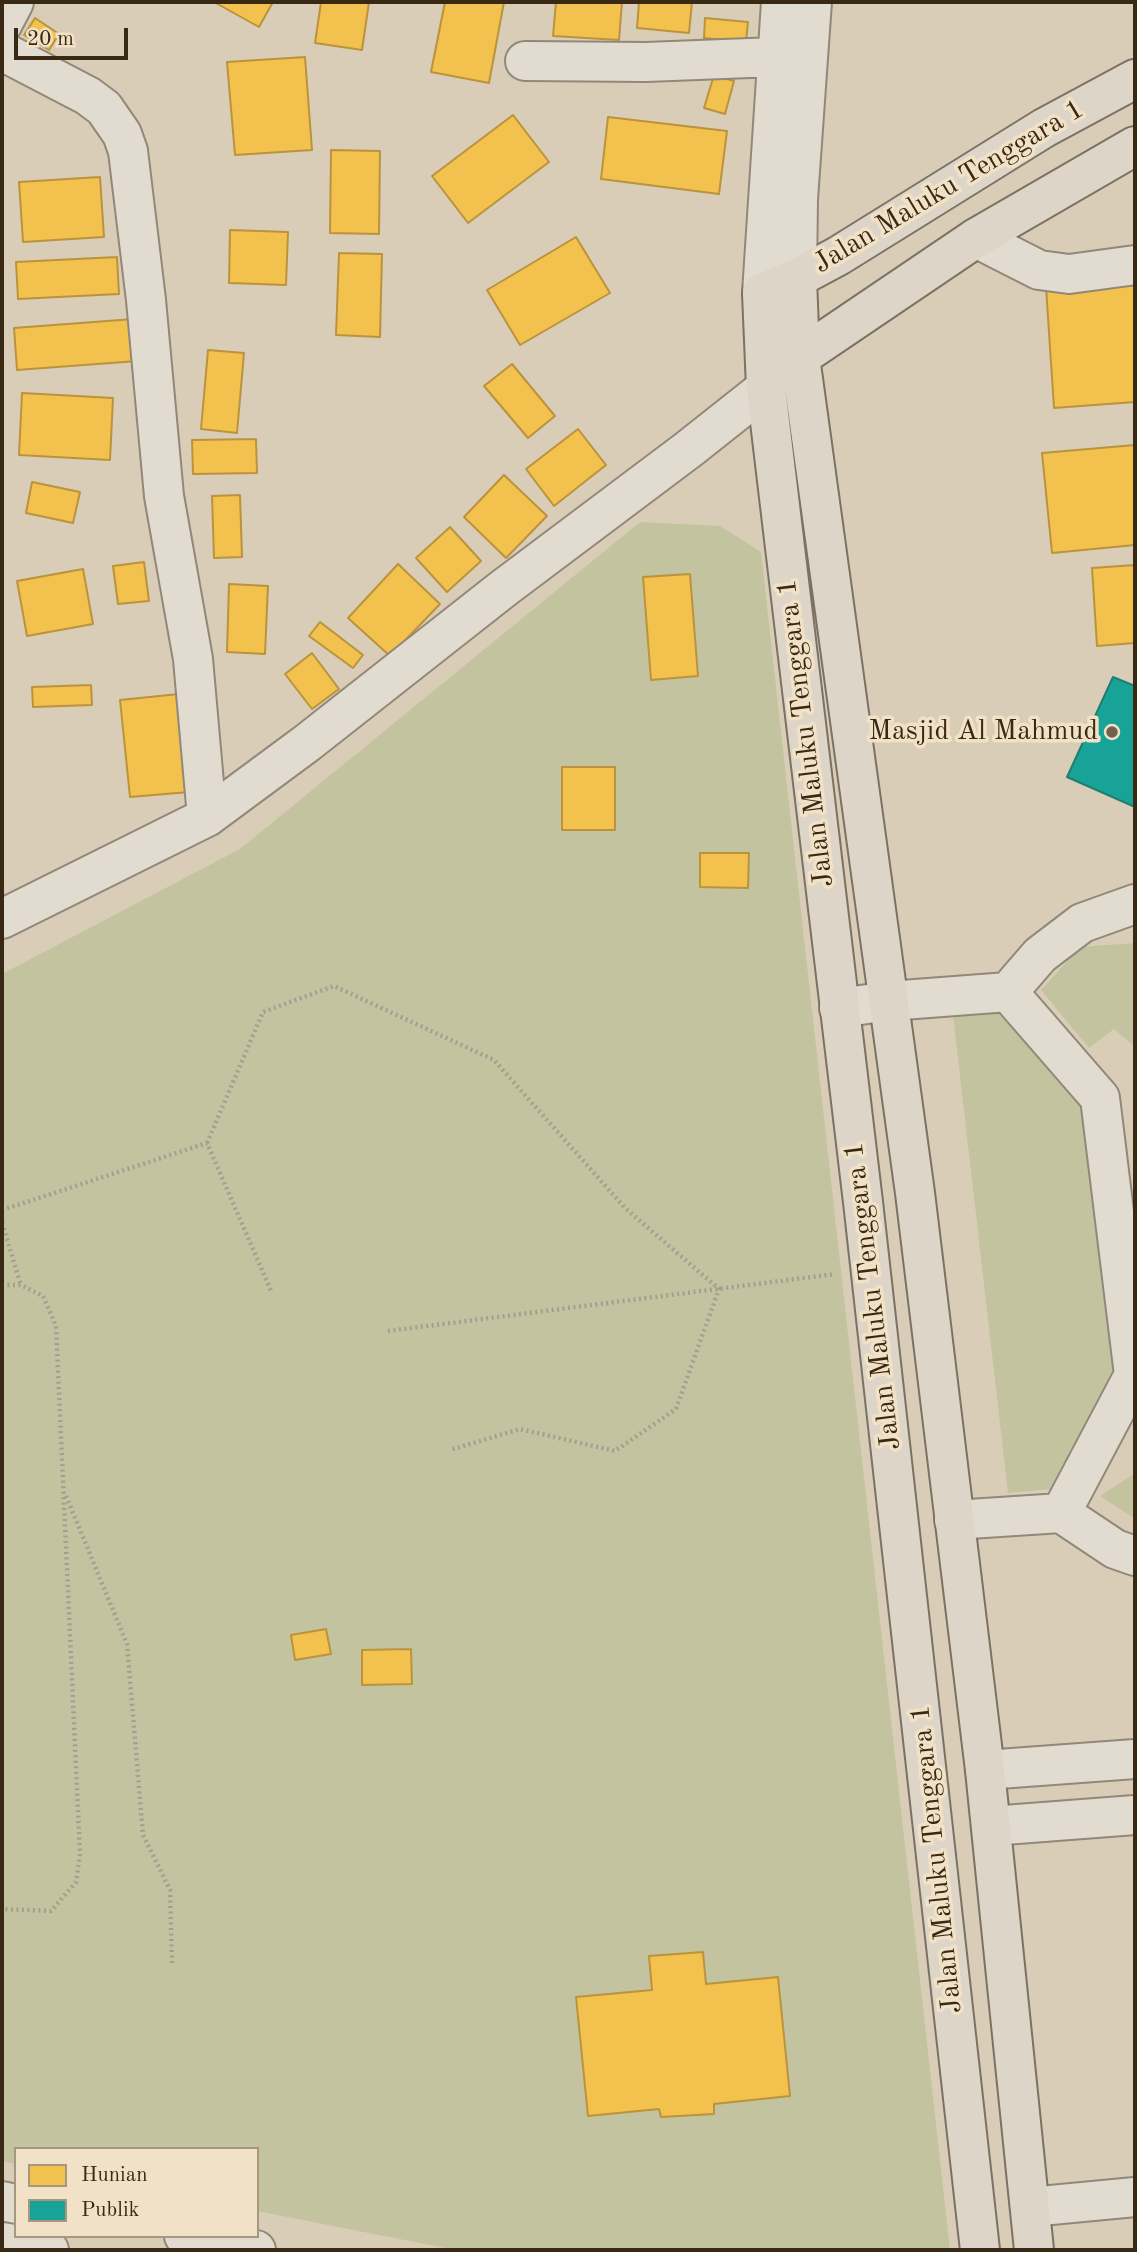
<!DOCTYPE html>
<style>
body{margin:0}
#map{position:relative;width:1137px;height:2252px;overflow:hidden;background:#dacdb7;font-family:"Old Standard TT",serif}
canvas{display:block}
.frame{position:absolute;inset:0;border:4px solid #392813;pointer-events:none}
.legend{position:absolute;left:14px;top:2147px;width:245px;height:91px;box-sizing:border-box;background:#f1e1c6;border:2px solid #a7977e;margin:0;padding:9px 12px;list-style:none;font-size:21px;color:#392813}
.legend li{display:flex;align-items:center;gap:14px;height:35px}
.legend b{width:35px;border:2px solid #a7977e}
.scale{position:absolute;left:14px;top:28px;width:114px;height:32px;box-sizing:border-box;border:4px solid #392813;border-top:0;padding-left:9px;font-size:21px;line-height:24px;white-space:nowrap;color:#392813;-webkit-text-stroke:5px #f1e1c6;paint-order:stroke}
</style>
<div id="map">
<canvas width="1137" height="2252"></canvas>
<div class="frame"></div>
<ul class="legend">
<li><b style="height:19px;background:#f2c14e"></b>Hunian</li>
<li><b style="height:19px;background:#17a398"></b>Publik</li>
</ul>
<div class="scale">20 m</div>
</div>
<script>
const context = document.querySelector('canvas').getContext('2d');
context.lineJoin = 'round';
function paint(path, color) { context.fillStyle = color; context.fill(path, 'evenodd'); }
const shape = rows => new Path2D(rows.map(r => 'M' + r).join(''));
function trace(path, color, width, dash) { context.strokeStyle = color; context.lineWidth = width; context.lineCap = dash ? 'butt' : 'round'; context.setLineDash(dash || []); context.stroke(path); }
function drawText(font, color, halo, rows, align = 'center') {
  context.font = font + ' "Old Standard TT",serif'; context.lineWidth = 7; context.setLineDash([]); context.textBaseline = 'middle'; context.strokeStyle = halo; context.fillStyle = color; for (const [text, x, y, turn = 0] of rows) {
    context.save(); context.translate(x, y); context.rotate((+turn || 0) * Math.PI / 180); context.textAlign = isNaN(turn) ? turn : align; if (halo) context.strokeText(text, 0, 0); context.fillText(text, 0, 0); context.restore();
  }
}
paint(shape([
 [640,522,720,526,761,552,950,2250,455,2250,257,2211,257,2149,16,2149,16,2164,2,2161,2,974,240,849],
 [1135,943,1135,1047,1114,1029,1089,1048,1041,990,1080,947],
 [1000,1010,1083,1105,1114,1376,1054,1489,1008,1493,953,1015],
 [1135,1473,1135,1519,1100,1496]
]), '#c3c49f');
const homes = shape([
 [214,2,273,2,259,27,214,2],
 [321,2,369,2,362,50,315,43,321,2],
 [445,2,504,2,489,83,431,72,445,2],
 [556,2,622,2,619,40,553,36,556,2],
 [639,2,692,2,689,33,637,28,639,2],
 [35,18,59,34,49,50,24,35,35,18],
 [705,18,748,22,746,42,704,38,705,18],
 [305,57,312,150,235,155,227,62,305,57],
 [714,75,734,81,725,114,704,108,714,75],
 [513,115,549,162,468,223,432,176,513,115],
 [608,117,727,131,719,194,601,179,608,117],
 [331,150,380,151,379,234,330,233,331,150],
 [100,177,104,237,23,242,19,182,100,177],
 [230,230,288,232,286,285,229,283,230,230],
 [576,237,610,293,520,345,487,290,576,237],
 [339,253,382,254,380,337,336,335,339,253],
 [117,257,119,294,18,299,16,262,117,257],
 [1135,281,1135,402,1054,408,1046,287,1135,281],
 [147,318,151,360,17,370,14,328,147,318],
 [208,350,244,353,237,433,201,429,208,350],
 [512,364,555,416,528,438,484,386,512,364],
 [22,393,113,398,110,460,19,455,22,393],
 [578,429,606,465,554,506,526,469,578,429],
 [256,439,257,473,193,474,192,440,256,439],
 [1135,445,1135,545,1052,553,1042,453,1135,445],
 [504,475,547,516,506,558,464,517,504,475],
 [32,482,80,492,73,523,26,513,32,482],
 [240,495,242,557,214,558,212,496,240,495],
 [450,527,481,561,447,592,416,558,450,527],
 [144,562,149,601,118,604,113,566,144,562],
 [398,564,440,604,390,656,348,618,398,564],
 [1135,565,1135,643,1097,646,1092,568,1135,565],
 [83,569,93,624,27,636,17,581,83,569],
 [690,574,698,676,651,680,643,577,690,574],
 [229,584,268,586,265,654,227,652,229,584],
 [320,622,363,655,353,668,309,636,320,622],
 [312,653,339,689,312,709,285,674,312,653],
 [91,685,92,705,33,707,32,687,91,685],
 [179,694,189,792,130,797,120,700,179,694],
 [562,767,615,767,615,830,562,830,562,767],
 [700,853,749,853,748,888,700,887,700,853],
 [326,1629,331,1654,295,1660,291,1635,326,1629],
 [411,1649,412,1684,362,1685,362,1650,411,1649],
 [703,1952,706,1984,778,1977,790,2096,714,2104,714,2114,661,2117,659,2109,588,2116,576,1997,652,1990,649,1956,703,1952]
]);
paint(homes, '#f2c14e');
trace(homes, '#ba933c', 2);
const public = shape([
 [1113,677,1135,686,1135,807,1067,777,1113,677]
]);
paint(public, '#17a398');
trace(public, '#217e70', 2);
const minor = shape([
 [2,25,14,2],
 [2,51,88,96,104,108,122,134,128,151,146,300,164,496,193,659,207,817],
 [525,61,646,62,776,57],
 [976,238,1039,270,1069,274,1135,265],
 [797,278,798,199,812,2],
 [762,293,781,2],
 [2,919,207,817,307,743,504,588,689,449,766,388],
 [1008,992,1100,1098,1134,1375,1061,1513],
 [839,1008,889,1001,1008,992,1040,955,1082,923,1135,904],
 [954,1520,1061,1513,1115,1549,1135,1556],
 [985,1770,1135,1759],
 [991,1826,1135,1815],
 [2,2201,16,2204],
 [1030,2207,1135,2197],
 [184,2236,256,2250],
 [2,2242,49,2250]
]);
const major = shape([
 [797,278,800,357,915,1193,985,1770,1034,2250],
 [784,372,800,357,976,238,1135,146],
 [980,2250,863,1202,766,388,762,293,797,278,838,256,1044,128,1135,79]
]);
trace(minor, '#918879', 42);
trace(major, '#7b7263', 42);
trace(shape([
 [207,1143,263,1012,334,986,494,1060,625,1208,719,1289,676,1409,615,1451,520,1429,450,1450],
 [2,1210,207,1143,272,1293],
 [2,1223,21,1285],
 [2,1285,21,1285,43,1296,56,1326,80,1855,76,1882,51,1911,2,1909],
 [388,1331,835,1274],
 [66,1496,127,1644,143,1835,170,1890,172,1963]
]), '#a49d92', 4.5, [2, 3.5]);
trace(minor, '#e2dbd0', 38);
trace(major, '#ddd5c8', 38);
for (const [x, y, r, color] of [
 [1112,732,7,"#71624c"]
]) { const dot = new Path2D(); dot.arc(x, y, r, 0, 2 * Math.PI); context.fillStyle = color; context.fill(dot); trace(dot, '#f1e1c6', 2.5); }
drawText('28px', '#392813', '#f1e1c6', [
 ["Jalan Maluku Tenggara 1",949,187,-31],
 ["Jalan Maluku Tenggara 1",806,733,-97],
 ["Jalan Maluku Tenggara 1",873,1296,-97],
 ["Jalan Maluku Tenggara 1",937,1859,-96]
]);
drawText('28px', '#392813', '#f1e1c6', [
 ["Masjid Al Mahmud",1098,732]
], 'right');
</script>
